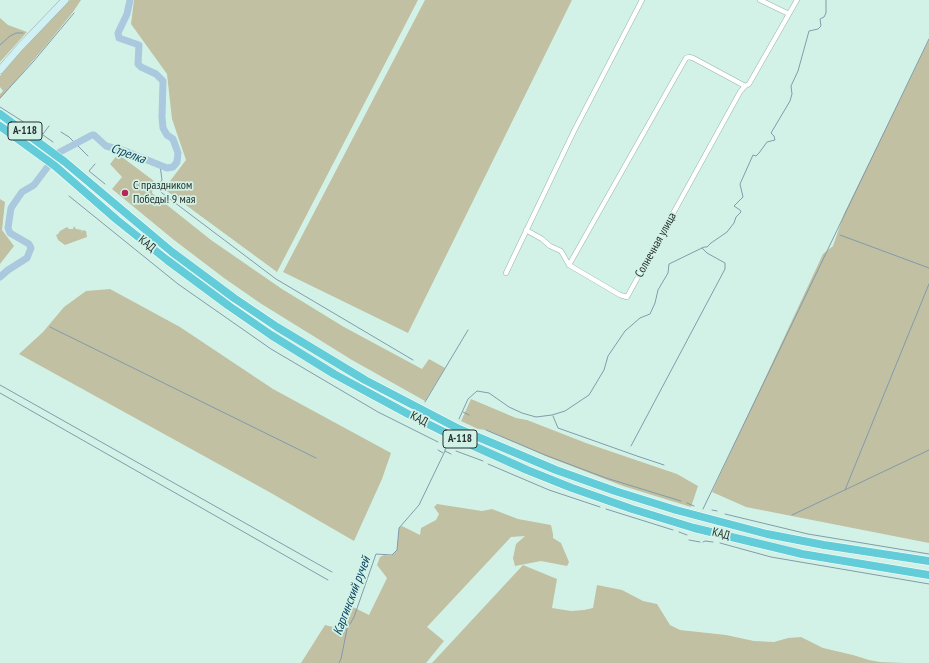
<!DOCTYPE html>
<meta charset="utf-8">
<style>
body{margin:0}
canvas{display:block;background:#d3f2e7}
</style>
<canvas width="929" height="663"></canvas>
<script>
const context = document.querySelector('canvas').getContext('2d');
context.lineJoin = 'round';
function paint(path, color) { context.fillStyle = color; context.fill(path, 'evenodd'); }
const shape = rows => new Path2D(rows.map(r => 'M' + r).join(''));
function trace(path, color, width, dash) { context.strokeStyle = color; context.lineWidth = width; context.lineCap = dash ? 'butt' : 'round'; context.setLineDash(dash || []); context.stroke(path); }
function drawText(font, color, halo, rows, align = 'center') {
  context.font = font + ' "PT Sans Narrow",sans-serif'; context.lineWidth = 3.5; context.setLineDash([]); context.textBaseline = 'middle'; context.strokeStyle = halo; context.fillStyle = color; for (const [text, x, y, turn = 0] of rows) {
    context.save(); context.translate(x, y); context.rotate((+turn || 0) * Math.PI / 180); context.textAlign = isNaN(turn) ? turn : align; if (halo) context.strokeText(text, 0, 0); context.fillText(text, 0, 0); context.restore();
  }
}
paint(shape([
 [70,0,81,0,73,12,48,43,0,99,0,94,3,91,0,87,0,76,23,48],
 [134,0,418,0,277,272,164,189,186,160,172,119,167,74,131,24],
 [425,0,572,0,408,333,283,272],
 [0,18,8,25,27,32,0,62],
 [929,40,929,543,746,507,712,492,823,254,833,246,844,214],
 [118,154,154,181,152,193,211,240,282,289,344,327,422,369,429,359,445,368,425,401,352,360,260,303,224,278,174,240,112,189,122,177,110,164],
 [0,199,5,202,2,230,14,246,0,264],
 [74,226,76,229,82,230,81,233,83,230,86,231,87,237,65,245,58,240,56,235,58,234,60,231,67,227,69,229,73,229],
 [110,289,180,327,273,389,391,453,382,479,354,541,271,493,19,354,43,332,64,307,86,291],
 [471,399,516,418,527,420,586,443,677,474,698,486,691,507,623,486,548,457,486,430,478,429,461,421],
 [437,504,482,511,492,509,518,519,551,525,553,534,553,538,561,543,569,562,567,566,541,561,515,566,513,558,516,544,525,536,511,537,427,627,444,641,426,663,301,663,325,625,341,629,351,606,369,615,387,578,377,565,380,557,384,555,391,556,397,550,399,528,402,526,420,535,421,528,436,520,439,514,434,507],
 [523,565,557,579,552,608,571,611,584,610,593,608,597,585,622,590,643,601,657,604,670,625,680,630,726,635,754,641,774,642,788,638,801,637,823,648,853,655,869,660,880,662,906,663,432,663]
]), '#c1c0a2');
trace(shape([
 [0,45,10,36,16,33,23,33],
 [0,98,33,62,74,13],
 [0,107,30,126],
 [36,128,43,134,49,126],
 [61,132,69,137,88,156],
 [43,135,53,142],
 [95,164,89,171,105,184],
 [160,165,162,180,157,187,162,193,276,279,413,360],
 [69,196,178,284,271,349,378,412,438,442],
 [840,235,929,268],
 [50,327,316,458],
 [0,385,332,572],
 [0,393,328,580],
 [425,402,468,330],
 [463,412,469,415],
 [553,416,558,428,637,456,664,465],
 [459,419,468,399,477,391,489,393,509,407,522,413,536,417,552,415,565,411,589,395,604,370,608,356,625,331,640,318,650,314,655,303,658,290,668,273,669,264,704,247,707,247,711,243,727,232,734,223,736,217,741,212,740,210,734,206,743,197,740,184,753,155,756,156,759,153,767,142,775,140,774,136,771,133,790,101,792,94,791,86,798,71,809,31,818,29,821,26,820,19,824,17,826,13,826,0],
 [486,430,545,455,606,478,681,501],
 [631,446,725,269,725,263,707,253,702,248],
 [438,450,443,453],
 [445,451,451,454],
 [456,451,483,461],
 [488,464,549,490,600,507],
 [845,490,929,284],
 [687,503,694,506],
 [606,509,673,530],
 [703,509,929,39],
 [712,510,717,511],
 [725,514,808,534,929,554],
 [792,515,929,450],
 [679,532,687,535],
 [689,540,700,542],
 [703,542,705,541,713,542],
 [720,543,771,557,929,584],
 [339,663,341,659,347,629,354,617,376,554,392,555,397,550,399,528,419,505,445,451,446,444]
]), '#829baa', 1);
trace(shape([
 [0,277,8,270,27,258,31,248,29,244,10,233,8,228,11,208,22,192,34,185,58,153,92,135,94,135,106,146,125,151,167,168,173,167,177,162,178,153,173,139,167,135,163,128,162,117,163,81,156,74,141,67,138,64,139,45,119,38,118,33,127,14,130,0]
]), '#aac9df', 7);
const minor = shape([
 [760,0,789,14],
 [526,230,542,239,550,246,561,251,569,265,620,295,627,297,740,92,745,86,749,84,797,0],
 [569,265,686,58,689,57,693,58,745,86],
 [506,273,574,131,642,0]
]);
const secondary = shape([
 [0,70,20,47,65,0]
]);
const motorway = shape([
 [0,114,65,162,172,252,234,298,277,327,365,380,459,429,556,470,615,491,676,510,767,534,824,545,929,561],
 [0,126,55,166,117,220,167,260,229,306,271,335,334,374,408,414,456,438,527,470,572,488,632,509,694,528,802,554,929,575]
]);
trace(minor, '#96b4aa', 5.5);
trace(secondary, '#96b4aa', 8);
trace(motorway, '#fff', 9);
trace(minor, '#fff', 4.5);
trace(secondary, '#d0f0f4', 7);
trace(motorway, '#63ccd9', 8);
for (const [x, y, r, color] of [
 [125,193,4,"#b52657"]
]) { const dot = new Path2D(); dot.arc(x, y, r, 0, 2 * Math.PI); context.fillStyle = color; context.fill(dot); trace(dot, '#d3f2e7', 1.5); }
for (const [x, y, w] of [
 [25,131,34],
 [460,439,34]
]) { const box = new Path2D(); box.roundRect(x - w / 2, y - 9, w, 18, 3); context.fillStyle = '#d3f2e7'; context.fill(box); trace(box, '#26312d', 1); }
drawText('bold 11px', '#26312d', null, [
 ["А-118",25,131],
 ["А-118",460,439]
]);
drawText('12px', '#26312d', '#d3f2e7', [
 ["С праздником",133,186],
 ["Победы! 9 мая",133,200]
], 'left');
drawText('12px', '#26312d', '#d3f2e7', [
 ["КАД",147,244,39],
 ["Солнечная улица",656,245,-61],
 ["КАД",419,419,27],
 ["КАД",721,534,14]
]);
drawText('italic 13px', '#09415f', '#d3f2e7', [
 ["Стрелка",128,154,20],
 ["Каргинский ручей",352,596,-69]
]);
</script>
